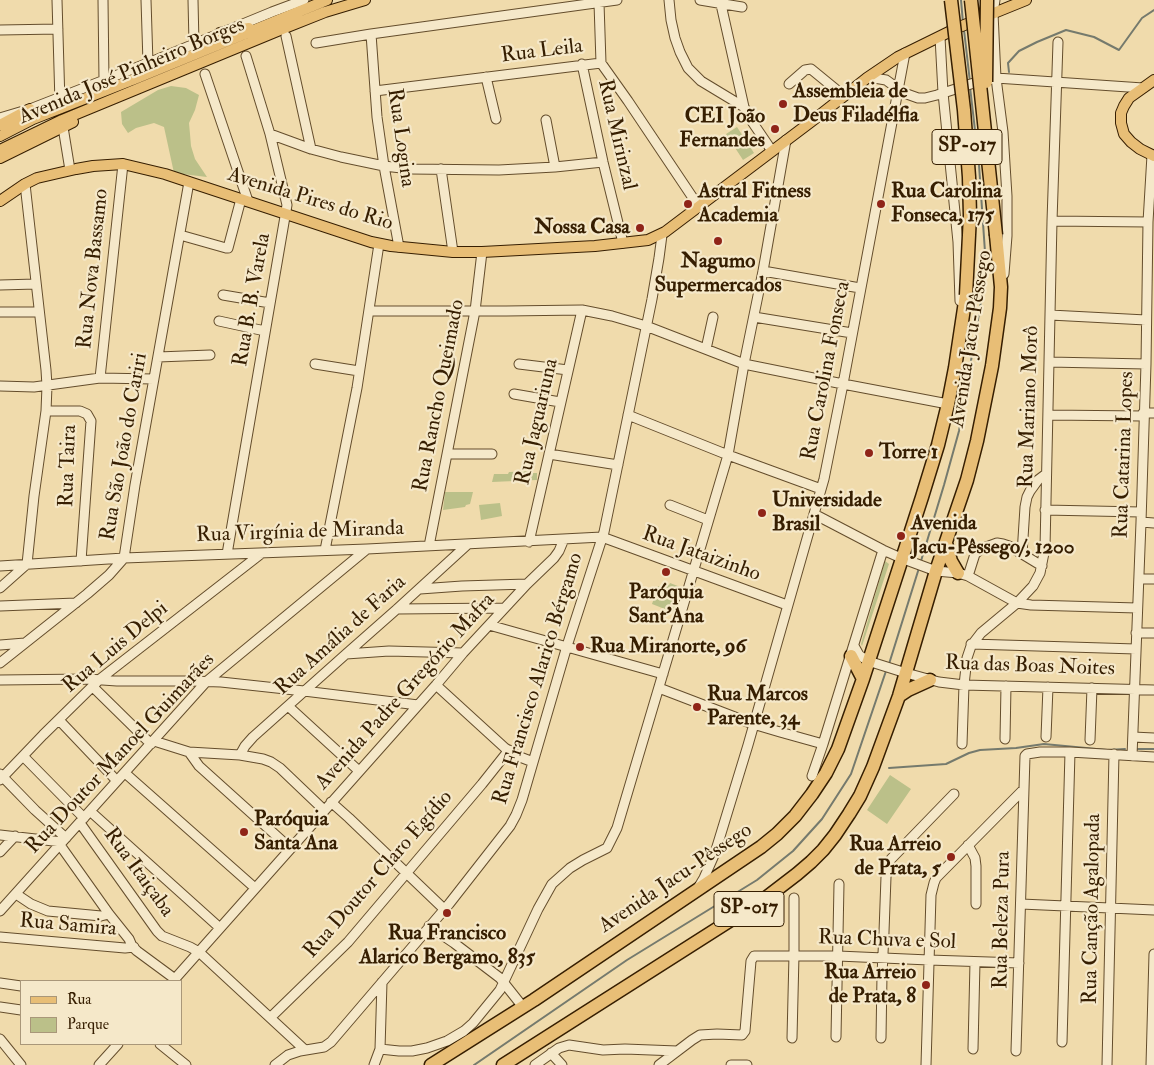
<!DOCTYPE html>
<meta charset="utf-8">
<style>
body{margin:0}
#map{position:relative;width:1154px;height:1065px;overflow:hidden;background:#f0dbac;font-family:"IM FELL Double Pica",serif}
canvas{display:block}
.legend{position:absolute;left:20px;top:980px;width:162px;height:65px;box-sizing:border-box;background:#f5e8c9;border:1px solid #a99779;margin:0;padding:6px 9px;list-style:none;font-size:15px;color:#361e01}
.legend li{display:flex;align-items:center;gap:10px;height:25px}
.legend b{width:25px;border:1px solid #a99779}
</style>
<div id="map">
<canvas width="1154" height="1065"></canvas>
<ul class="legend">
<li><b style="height:6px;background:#e8be76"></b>Rua</li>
<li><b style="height:14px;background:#bbc089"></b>Parque</li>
</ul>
</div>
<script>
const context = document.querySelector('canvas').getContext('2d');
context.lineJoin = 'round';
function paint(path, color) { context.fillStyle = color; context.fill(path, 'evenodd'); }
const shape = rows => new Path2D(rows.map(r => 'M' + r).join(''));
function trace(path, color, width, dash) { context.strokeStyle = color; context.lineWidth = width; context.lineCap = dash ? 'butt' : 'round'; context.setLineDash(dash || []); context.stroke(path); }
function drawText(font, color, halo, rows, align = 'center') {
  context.font = font + ' "IM FELL Double Pica",serif'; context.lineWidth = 4.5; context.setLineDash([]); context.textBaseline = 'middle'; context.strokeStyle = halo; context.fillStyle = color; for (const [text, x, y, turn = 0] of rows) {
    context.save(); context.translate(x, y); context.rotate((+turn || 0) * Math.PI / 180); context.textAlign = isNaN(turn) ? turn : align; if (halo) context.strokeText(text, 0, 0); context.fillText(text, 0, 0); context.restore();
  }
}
paint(shape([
 [171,86,186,88,199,95,195,110,189,123,190,134,191,146,195,159,207,177,174,173,164,127,154,123,136,128,128,133,122,124,121,112,158,90],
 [737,127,754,153,743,160,726,134],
 [531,471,531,473,537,473,537,480,492,482,494,474,508,474,509,472],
 [445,492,473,492,470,504,466,505,465,507,443,510],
 [500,503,502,516,481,520,479,505],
 [885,561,889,564,862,646,861,644],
 [664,583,669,585,670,583,683,588,675,613,652,604,658,586,662,588],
 [890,775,911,789,887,824,867,810]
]), '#bbc089');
trace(shape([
 [961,0,963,23],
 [964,30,970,82],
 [1009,72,1008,63,1019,51,1037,42,1066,30,1094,37,1119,50,1142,18,1154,10],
 [921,561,944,485,959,431,981,302,985,252,979,165,970,87],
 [889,664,919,568],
 [1136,749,1154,749],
 [889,768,946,764,969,753,980,750,1016,748,1044,744,1107,750,1125,749],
 [474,1065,627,960,757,880,793,851,822,819,851,774,886,671]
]), '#757a6d', 2);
const minor = shape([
 [57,0,60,103],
 [103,0,104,80],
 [146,0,148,63],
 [193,0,194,44],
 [669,0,671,20,675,38,680,52,688,68,701,81,744,107],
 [700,0,742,7],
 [720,0,744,107,753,123,772,151],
 [979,0,981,18],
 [995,0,993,13,996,78,1003,132,1007,196,1007,236,1004,274],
 [599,3,601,63],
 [0,30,58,29],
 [371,34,377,117,384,166,399,247],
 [286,36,311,149],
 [940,37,943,93,958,242,960,301],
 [316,43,371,34,617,0],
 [601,63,628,101,699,207],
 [582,64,603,162,623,243],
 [205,74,248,201],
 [486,77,496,119],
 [867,78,874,78,886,80,904,93,918,98,925,98,937,95,977,82,996,78,1143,88],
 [789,84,805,70,811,69,844,96],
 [375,91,601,63],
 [0,118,30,109,148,63,272,12,304,0],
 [546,120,555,167],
 [62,121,70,170],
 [270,134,311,149,341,157,384,166,410,169,499,170,555,167,603,162],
 [441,169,453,252],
 [1052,221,1148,222],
 [180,235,226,248,228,248,241,199],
 [763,271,860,288],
 [0,285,36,284],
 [223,295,270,303],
 [369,311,506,311,582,310,612,316,646,326,744,364,843,384,948,404],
 [0,312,39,312],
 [1050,315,1146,320],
 [754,317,852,333],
 [219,321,265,331],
 [706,349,713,317],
 [158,357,210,355],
 [1049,362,1146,364],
 [315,364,359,371],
 [519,364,568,370],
 [100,378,123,164],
 [0,386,34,387,100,378,154,379],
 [514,394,560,402],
 [46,411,80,411,87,414,91,421,81,561],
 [1143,413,1154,413],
 [628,415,728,455,821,489],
 [1048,415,1143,416],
 [448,454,492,454],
 [549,454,618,465],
 [670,505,708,520],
 [1045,510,1141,512],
 [814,514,883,550,901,558,936,571,958,573,968,576,1017,603,1031,605,1137,608],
 [1141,522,1154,523],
 [529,542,582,310],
 [429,546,475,311,482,252],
 [325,550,357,388,379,244],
 [227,554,287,205,270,134,246,56],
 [1022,554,1025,507,1027,497,1030,491,1038,480,1046,474],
 [0,566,124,558,367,549,602,537,787,605],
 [968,576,975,554,981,549,997,543,1003,544,1009,546,1042,566],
 [1139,579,1154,579],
 [0,588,27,564,34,496,46,411,47,386,46,370,25,184],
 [420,589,462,586,527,584],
 [0,606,76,603],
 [397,609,504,608],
 [489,625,663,674],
 [1136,633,1154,633],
 [971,644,1136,649],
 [0,645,25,643],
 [854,646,859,655,868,661,906,673,939,682,964,685,1154,690],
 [346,654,389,651,463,653],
 [0,663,87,594,109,575,124,558,135,485,189,182],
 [0,680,88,679,117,681,191,681,221,682,304,691,418,705],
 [436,685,505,748,520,757,533,762],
 [93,687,151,744],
 [659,688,753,724,780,732,823,744],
 [288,706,359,771],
 [59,720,117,781],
 [1046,737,1048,687],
 [1133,737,1154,738],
 [1005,739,1006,686],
 [1090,740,1092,688],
 [154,741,189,752,240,755,263,759,271,762,280,768,324,810],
 [962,744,964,685,967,658,971,646,981,633,1017,603,1033,586,1040,573,1045,548,1052,221,1058,42],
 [189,752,199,766,290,848],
 [240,755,245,746,253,737,346,654,397,609,467,545],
 [23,756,84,818],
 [1132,756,1141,522,1146,364,1148,222,1152,155],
 [125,773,255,888],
 [0,774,35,810,66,838],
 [812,776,823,744,883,550],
 [0,780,43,735,100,679,262,553],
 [331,802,349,818,444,909],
 [90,811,220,928],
 [80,823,157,931,162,936,190,947,199,952,305,1050],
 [0,835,62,842],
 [60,845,109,914,129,939,132,946,137,951,175,979],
 [968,845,975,858,976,866,976,904],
 [0,852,15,836],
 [698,888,704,878,715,853,748,745,824,479,843,384,905,53],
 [16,894,31,904,48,911,101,916,109,914],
 [1021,904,1154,910],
 [0,911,206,682,367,549],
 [429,926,454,943,500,978,523,1007],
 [0,937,125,948,134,947],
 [173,981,436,685,463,653,527,584,554,558,559,551,564,539],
 [0,983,21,986],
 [0,1007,21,1010],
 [271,1017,348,942,482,784,509,750],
 [836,1037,839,884],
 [792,1038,794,955,794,898],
 [881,1038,882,975,884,932,886,877,888,864,891,859,954,794],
 [0,1039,21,1065],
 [1062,1042,1070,752],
 [160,1044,186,1065],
 [380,1049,399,1051,412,1051,427,1048,447,1041,464,1031,473,1023,500,990,538,909,552,884,570,868,583,860,607,848,617,828,728,455,744,364,763,271,786,140],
 [973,1049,975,962],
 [1016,1051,1025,756,1027,754,1040,752,1070,752,1154,757],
 [551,1053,562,1065],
 [99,1065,118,1044],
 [275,1065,288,1055,300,1051,324,1047,331,1042,449,904,510,826,516,815,522,800,567,646,604,532,652,299,659,258,662,235],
 [374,1065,380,1049,382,982],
 [535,1065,559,1048,569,1045,603,1050,625,1049,677,1051],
 [659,1065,692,1040,700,1035,717,1034,742,1035,745,1031,751,961,754,956,838,956,929,960,1019,963],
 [731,1065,747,1065],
 [926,1065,931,895,934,883,936,878,1023,790],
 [1107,1065,1114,754],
 [1151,1065,1154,954]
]);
const major = shape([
 [220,33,249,28],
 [1154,80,1129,98,1124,106,1121,113,1121,123,1124,134,1131,142,1140,149,1154,156],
 [0,125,30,109],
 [0,136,33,119,137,78,327,0],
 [0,150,62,120,285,28,325,12,365,0],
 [0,158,73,122],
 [0,201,25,184,37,178,76,169,93,166,123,164,165,174,189,182,371,242,391,246,453,252,482,252,595,246,648,240,665,232,816,118,867,78,898,57,957,28,1026,0]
]);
const highway = shape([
 [946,543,951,561,958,573],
 [851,656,863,679],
 [899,696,908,690,930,680],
 [431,1065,534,1000,761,847,777,834,795,816,812,794,826,773,838,749,863,679,922,497,938,445,948,404,955,368,966,295],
 [503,1065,767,897,797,874,811,862,823,850,835,835,849,814,860,796,873,767,899,696,936,571,967,480,977,441,992,366,1000,308,1001,287,996,235]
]);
trace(minor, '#644d2c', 11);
trace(major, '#361e01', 12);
trace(highway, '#361e01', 15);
trace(minor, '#f5e8c9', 9);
trace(major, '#e8be76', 10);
trace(highway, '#e8be76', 12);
const highwayBridge = shape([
 [951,0,964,110,969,177,970,215,966,295],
 [971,0,996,235],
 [986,82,987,0]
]);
trace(highwayBridge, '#361e01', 15, []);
trace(highwayBridge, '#e8be76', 12);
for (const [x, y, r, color] of [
 [783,104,5,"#8f2418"],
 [775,129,5,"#8f2418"],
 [688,204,5,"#8f2418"],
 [881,204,5,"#8f2418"],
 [640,228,5,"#8f2418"],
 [718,241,5,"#8f2418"],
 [869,453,5,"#8f2418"],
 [762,513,5,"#8f2418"],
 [901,536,5,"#8f2418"],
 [666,572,5,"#8f2418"],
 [580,647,5,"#8f2418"],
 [697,707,5,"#8f2418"],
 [244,832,5,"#8f2418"],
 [951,857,5,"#8f2418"],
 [447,913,5,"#8f2418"],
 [926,985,5,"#8f2418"]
]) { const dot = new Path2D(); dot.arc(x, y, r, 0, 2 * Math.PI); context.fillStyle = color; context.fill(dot); trace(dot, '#f5e8c9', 2); }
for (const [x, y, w] of [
 [967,147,70],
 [749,909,70]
]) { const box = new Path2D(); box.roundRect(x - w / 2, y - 17.5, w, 35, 4); context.fillStyle = '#f5e8c9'; context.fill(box); trace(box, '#361e01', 1); }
drawText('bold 20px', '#361e01', null, [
 ["SP-017",967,147],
 ["SP-017",749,909]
]);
drawText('21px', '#361e01', '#f5e8c9', [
 ["Rua Leila",542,52,-7],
 ["Avenida José Pinheiro Borges",132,72,-23],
 ["Rua Mirinzal",616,135,77],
 ["Rua Logina",400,138,82],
 ["Avenida Pires do Rio",310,200,17],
 ["Rua Nova Bassamo",94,269,-84],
 ["Rua B. B. Varela",253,300,-80],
 ["Avenida Jacu-Pêssego",972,339,-81],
 ["Rua Carolina Fonseca",827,371,-79],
 ["Rua Rancho Queimado",440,396,-79],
 ["Rua Mariano Morô",1030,407,-88],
 ["Rua Jaguariuna",538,422,-77],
 ["Rua São João do Cariri",125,447,-80],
 ["Rua Catarina Lopes",1125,455,-88],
 ["Rua Taira",69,466,-88],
 ["Rua Virgínia de Miranda",300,533,-2],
 ["Rua Jataizinho",701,555,20],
 ["Rua Amália de Faria",341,636,-42],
 ["Rua Luis Delpi",116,648,-40],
 ["Rua das Boas Noites",1030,667,2],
 ["Rua Francisco Alarico Bérgamo",539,679,-73],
 ["Avenida Padre Gregório Mafra",406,692,-48],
 ["Rua Doutor Manoel Guimarães",121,754,-47],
 ["Rua Itaiçaba",138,873,54],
 ["Rua Doutor Claro Egídio",379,875,-49],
 ["Avenida Jacu-Pêssego",676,879,-34],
 ["Rua Canção Agalopada",1093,909,-89],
 ["Rua Beleza Pura",1003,920,-89],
 ["Rua Samira",68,926,5],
 ["Rua Chuva e Sol",887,941,2]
]);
drawText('bold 21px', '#361e01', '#f5e8c9', [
 ["Assembleia de",793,92],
 ["Deus Filadélfia",793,116],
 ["CEI João",765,117,"right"],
 ["Fernandes",765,141,"right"],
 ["Astral Fitness",698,192],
 ["Academia",698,216],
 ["Rua Carolina",891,192],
 ["Fonseca, 175",891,216],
 ["Nossa Casa",630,228,"right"],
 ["Nagumo",718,262,"center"],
 ["Supermercados",718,286,"center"],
 ["Torre 1",879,453],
 ["Universidade",772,501],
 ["Brasil",772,525],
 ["Avenida",911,524],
 ["Jacu-Pêssego/, 1200",911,548],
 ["Paróquia",666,593,"center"],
 ["Sant'Ana",666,617,"center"],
 ["Rua Miranorte, 96",590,647],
 ["Rua Marcos",707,695],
 ["Parente, 34",707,719],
 ["Paróquia",254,820],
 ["Santa Ana",254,844],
 ["Rua Arreio",941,845,"right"],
 ["de Prata, 5",941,869,"right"],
 ["Rua Francisco",447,934,"center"],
 ["Alarico Bergamo, 835",447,958,"center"],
 ["Rua Arreio",916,973,"right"],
 ["de Prata, 8",916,997,"right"]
], 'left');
</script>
